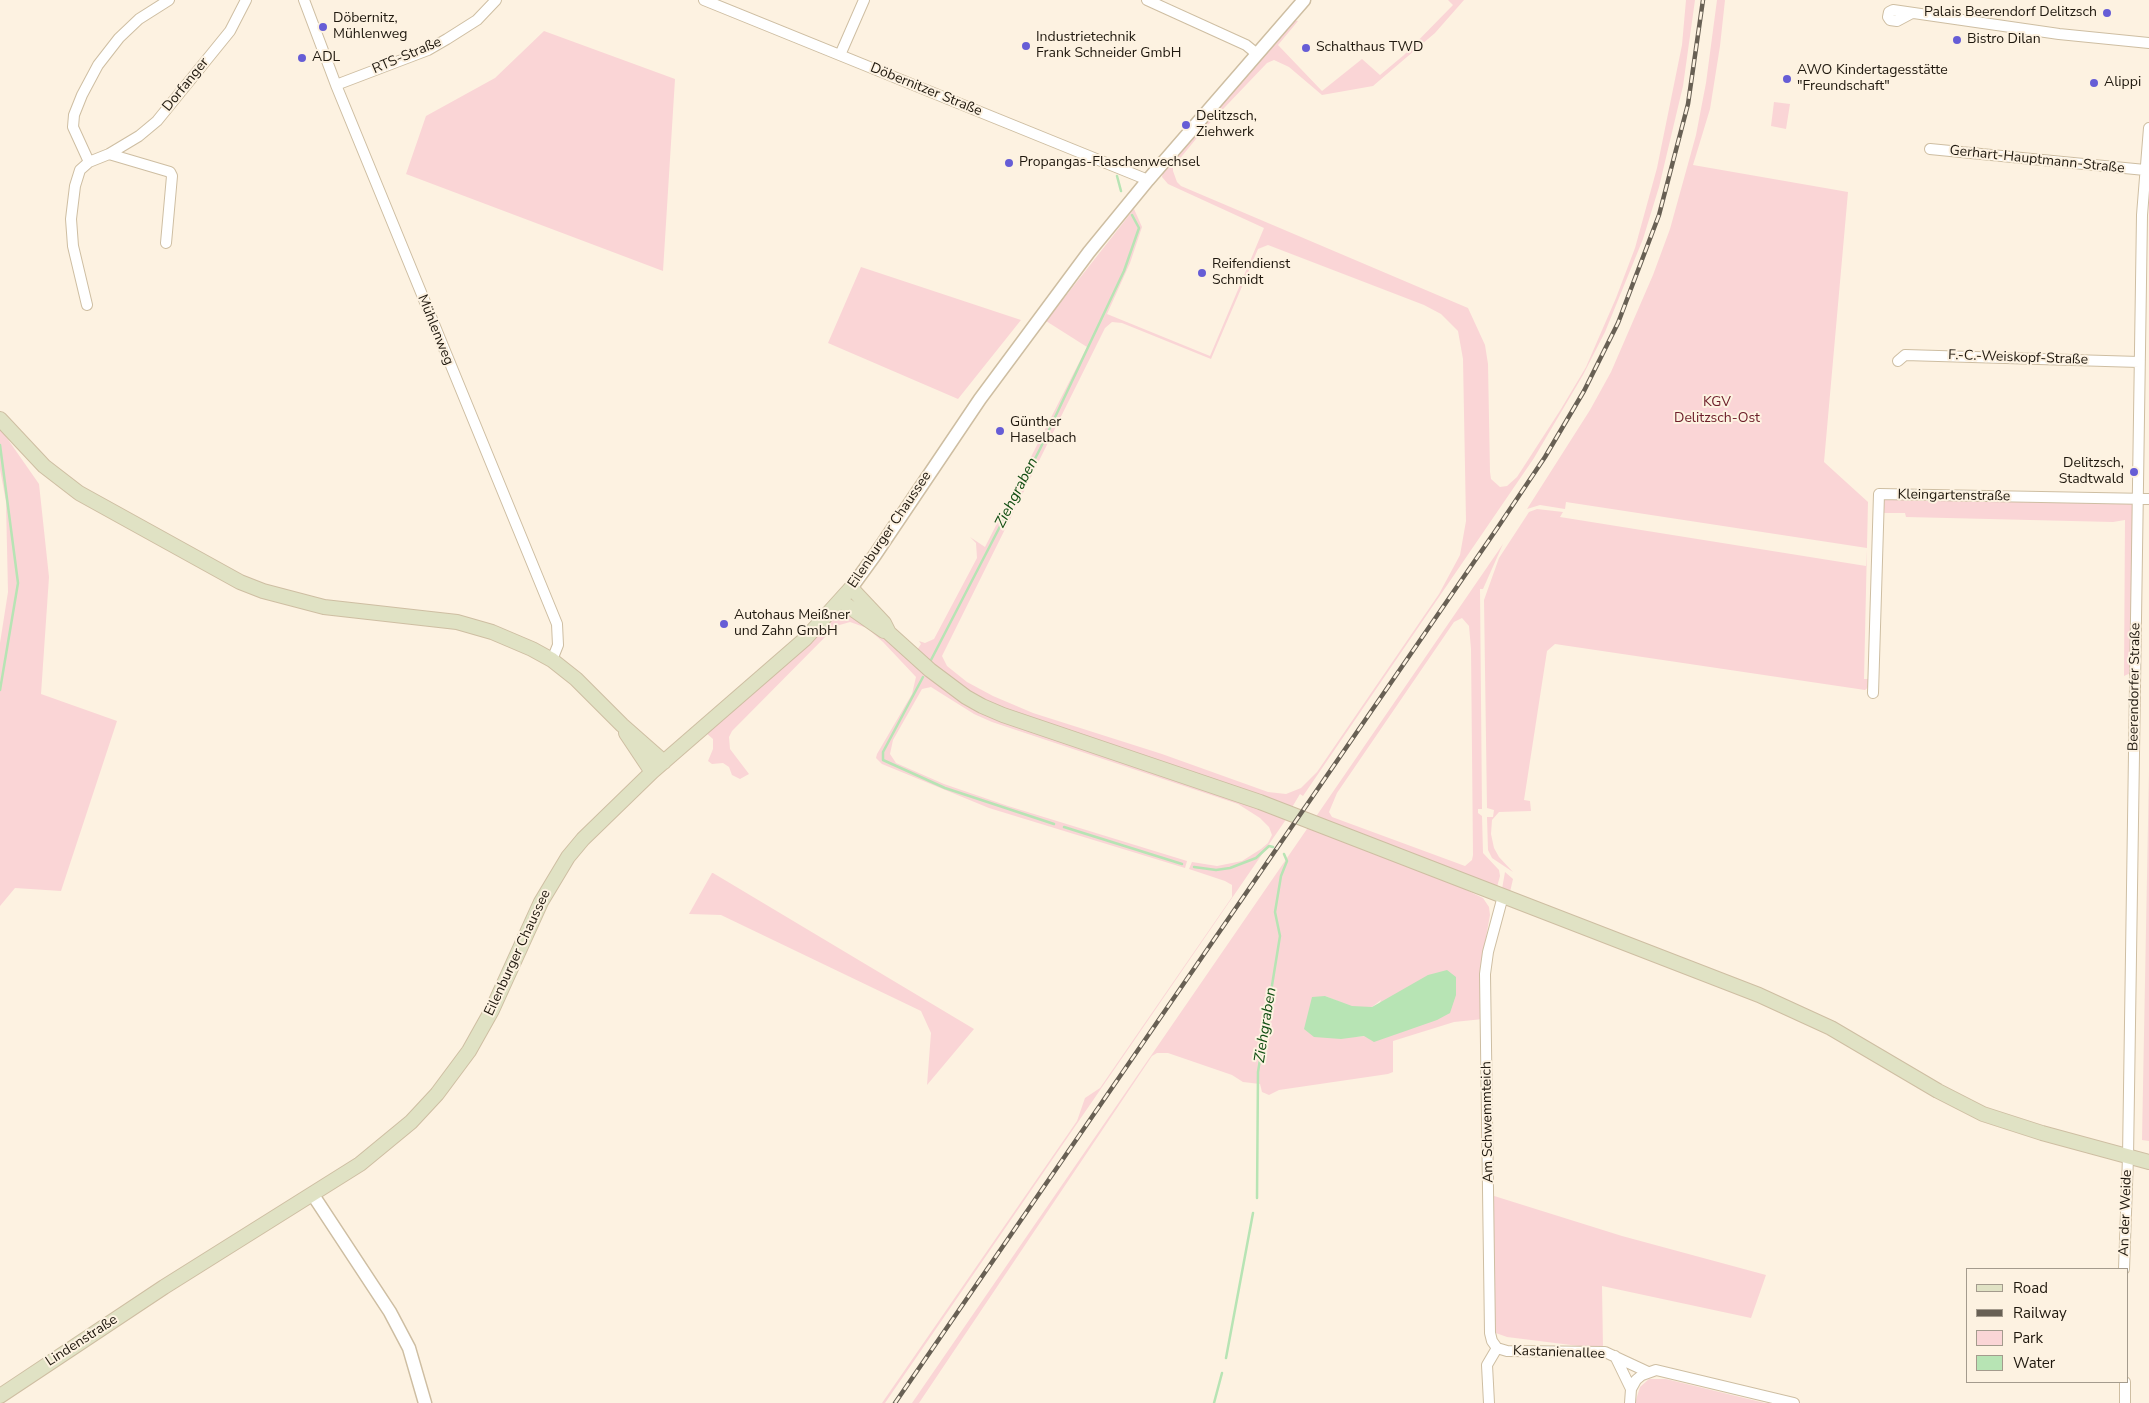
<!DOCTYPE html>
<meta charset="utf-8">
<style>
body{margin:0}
#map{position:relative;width:2149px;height:1403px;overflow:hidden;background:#fdf2e1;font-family:"Nunito Sans",sans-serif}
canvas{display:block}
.legend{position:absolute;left:1966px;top:1268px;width:162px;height:115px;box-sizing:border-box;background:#fdf2e1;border:1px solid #a49b8d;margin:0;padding:6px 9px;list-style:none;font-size:15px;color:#1f180e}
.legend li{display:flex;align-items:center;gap:10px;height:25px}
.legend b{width:25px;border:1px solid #a49b8d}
</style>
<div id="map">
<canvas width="2149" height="1403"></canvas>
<ul class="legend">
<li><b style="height:6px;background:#e0e2c4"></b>Road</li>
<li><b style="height:6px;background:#686054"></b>Railway</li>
<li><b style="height:14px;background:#fad5d6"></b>Park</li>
<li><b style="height:14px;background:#b7e4b4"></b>Water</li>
</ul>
</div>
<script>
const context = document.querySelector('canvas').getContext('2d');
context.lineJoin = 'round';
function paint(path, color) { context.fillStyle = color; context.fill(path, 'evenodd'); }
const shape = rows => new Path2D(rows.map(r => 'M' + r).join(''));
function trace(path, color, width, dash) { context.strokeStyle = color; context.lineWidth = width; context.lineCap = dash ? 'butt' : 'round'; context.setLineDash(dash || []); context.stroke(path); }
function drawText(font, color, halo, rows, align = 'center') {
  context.font = font + ' "Nunito Sans",sans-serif'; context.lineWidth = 4; context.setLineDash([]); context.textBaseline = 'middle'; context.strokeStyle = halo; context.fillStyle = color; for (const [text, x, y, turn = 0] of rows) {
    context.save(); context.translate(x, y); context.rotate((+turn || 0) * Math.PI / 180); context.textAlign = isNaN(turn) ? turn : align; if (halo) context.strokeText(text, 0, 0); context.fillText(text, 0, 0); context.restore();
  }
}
paint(shape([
 [1448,0,1464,0,1435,33,1373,86,1322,95,1289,67,1274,60,1267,63,1205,128,1173,167,1173,171,1177,182,1181,186,1468,308,1485,345,1488,364,1490,472,1491,479,1500,487,1507,486,1517,477,1561,409,1586,367,1616,298,1635,248,1657,168,1682,45,1686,0,1695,0,1683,86,1659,187,1643,239,1605,332,1583,375,1534,458,1303,796,1300,794,1291,809,999,708,963,690,917,650,921,644,919,641,925,643,934,639,977,558,976,543,970,537,985,547,1087,347,1046,321,1134,209,1142,227,1130,263,1107,314,1210,356,1264,228,1168,184,1162,177,1163,171,1293,20,1298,21,1278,45,1322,91,1362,59,1380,75,1404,55,1453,5],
 [1268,245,1424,305,1441,314,1458,331,1463,359,1466,521,1460,555,1439,594,1317,772,1301,788,1286,794,1268,792,1162,754,1033,713,993,696,967,682,947,666,942,656,1105,328,1112,322,1122,323,1211,359,1258,249],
 [1717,0,1725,0,1720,46,1710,109,1693,165,1848,192,1824,462,1868,502,1864,679,1871,679,1871,685,1865,690,1555,644,1547,651,1524,800,1530,801,1531,811,1499,812,1492,820,1491,834,1494,848,1499,857,1513,872,1492,858,1488,850,1487,817,1493,817,1494,810,1487,808,1484,600,1499,558,1529,512,1537,509,1563,512,1560,517,1866,566,1867,548,1566,502,1565,509,1540,505,1527,509,1590,410,1611,372,1653,275,1670,229,1696,135,1706,83],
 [544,31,675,79,663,271,406,174,426,116,495,78],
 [1774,102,1790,104,1786,129,1771,126],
 [861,267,1021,320,958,399,828,343],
 [0,428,39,484,49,577,41,694,117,721,61,891,15,888,0,906,0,643,8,592,6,502,0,469],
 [1879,494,2139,499,2135,671,2124,676,2125,520,2113,522,1906,517,1905,513,1879,513],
 [1503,544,1483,589,1480,589,1482,809,1478,809,1478,813,1482,816,1483,853,1499,870,1500,876,1497,887,1315,818],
 [1462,618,1469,626,1471,649,1473,855,1472,860,1465,866,1332,817,1329,812,1337,793,1454,622],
 [850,615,879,632,945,689,1287,818,885,1403,882,1403,1077,1121,1085,1098,1100,1088,1232,897,1232,885,1225,881,1189,869,1192,862,1217,866,1242,861,1261,849,1268,843,1272,835,1269,827,1260,818,1238,804,992,722,974,714,931,687,922,689,893,740,890,754,896,763,944,784,1008,806,1187,861,1185,868,989,808,882,764,876,758,877,754,912,694,916,677,883,642,867,628,850,622,836,626,732,731,729,737,730,749,749,774,740,779,732,775,729,767,723,763,712,764,708,761,713,749,713,739,706,733,832,620,840,616],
 [2149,771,2149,1141,2142,1140],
 [1309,826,1437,876,1483,898,1489,907,1490,915,1483,954,1483,1019,1454,1022,1393,1041,1393,1072,1388,1074,1279,1090,1269,1095,1262,1092,1260,1084,1243,1082,1232,1075,1168,1053,1157,1053,1152,1056,919,1403,912,1403],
 [1325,996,1352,1007,1372,1007,1381,1000,1365,1036,1354,1037],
 [1505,872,1513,879,1510,892,1502,889],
 [712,873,713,873,974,1029,927,1085,931,1033,921,1011,721,915,689,914],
 [1491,1195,1622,1236,1766,1275,1751,1318,1602,1286,1603,1349,1507,1337,1493,1332],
 [1649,1379,1666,1379,1765,1403,1635,1403,1640,1387]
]), '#fad5d6');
paint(shape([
 [1447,970,1456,977,1456,995,1450,1013,1437,1020,1374,1042,1364,1036,1341,1039,1314,1037,1304,1029,1312,997,1325,996,1352,1006,1372,1007,1428,975]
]), '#b7e4b4');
trace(shape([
 [1117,176,1121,191],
 [0,445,18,583,0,690],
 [931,660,1040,449,1124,271,1139,228,1132,215],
 [923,677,883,752,883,760,945,788,1054,824],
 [1064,827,1182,864],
 [1194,867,1216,870,1230,868,1256,858,1269,846,1273,847],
 [1257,1198,1258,1072,1280,936,1275,912,1281,876,1287,861,1284,854],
 [1226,1358,1253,1213],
 [1214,1403,1222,1373]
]), '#b7e4b4', 2.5);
const minor = shape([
 [169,0,139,19,119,38,98,65,82,95,74,115,73,127,89,162,109,154,139,136,157,121,230,31,246,0],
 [304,0,336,85,557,624,558,645,552,660],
 [704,0,1148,180],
 [1147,0,1246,45,1257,54],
 [1912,13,1897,21,1890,20,1888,17,1889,12,1893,10,2059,34,2149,43],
 [840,55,864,0],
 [336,85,428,50,447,39,477,20,496,0],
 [1930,149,2145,170],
 [109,154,170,172,172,176,166,243],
 [87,305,73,246,71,219,75,186,80,170,89,162],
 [1898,361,1905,355,2139,362],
 [1873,693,1879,494,2149,499],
 [2124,1269,2128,1157,2142,215,2149,128],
 [1497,1348,1492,1341,1490,1333,1485,974,1488,952,1503,896],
 [1497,1348,1507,1351,1605,1352,1648,1372],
 [1615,1356,1631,1389],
 [2125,1382,2125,1403],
 [1489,1403,1487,1365,1497,1348],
 [1630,1403,1631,1389,1636,1380,1642,1375,1656,1370,1794,1403]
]);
const tertiary = shape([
 [851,588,875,555,980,399,1089,252,1148,180,1304,0],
 [313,1195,390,1312,409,1348,425,1403]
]);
const secondary = shape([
 [0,419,44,466,79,493,240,582,263,591,324,607,457,622,492,632,532,649,552,660,576,679,622,725,664,762],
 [841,601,884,631],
 [626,733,652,772],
 [0,1396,164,1287,360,1164,411,1122,437,1094,469,1051,492,1010,541,902,568,857,583,839,652,772,805,639,851,588,884,623,889,633,930,670,966,697,982,706,1003,715,1260,802,1759,995,1831,1028,1938,1091,1983,1114,2042,1133,2149,1162]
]);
trace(minor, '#cebea2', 12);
trace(tertiary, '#cebea2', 15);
trace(secondary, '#cebea2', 16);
trace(minor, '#fff', 10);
trace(tertiary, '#fff', 12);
trace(secondary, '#e0e2c4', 14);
const rail = shape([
 [895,1403,1496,530,1545,457,1584,391,1618,323,1659,215,1688,104,1703,0]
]);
trace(rail, '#686054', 4.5);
trace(rail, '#fdf2e1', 2.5, [8]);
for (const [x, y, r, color] of [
 [2107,13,5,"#665dd6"],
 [323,27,5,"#665dd6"],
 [1957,40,5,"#665dd6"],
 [1026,46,5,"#665dd6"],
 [1306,48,5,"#665dd6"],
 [302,58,5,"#665dd6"],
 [1787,79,5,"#665dd6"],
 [2094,83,5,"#665dd6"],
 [1186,125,5,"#665dd6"],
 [1009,163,5,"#665dd6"],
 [1202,273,5,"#665dd6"],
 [1000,431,5,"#665dd6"],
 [2134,472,5,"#665dd6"],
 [724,624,5,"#665dd6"]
]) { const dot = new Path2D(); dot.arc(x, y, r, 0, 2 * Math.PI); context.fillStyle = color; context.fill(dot); trace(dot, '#fdf2e1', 2); }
drawText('14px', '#1f180e', '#fdf2e1', [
 ["Palais Beerendorf Delitzsch",2097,13,"right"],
 ["Döbernitz,",333,19],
 ["Mühlenweg",333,35],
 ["Industrietechnik",1036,38],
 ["Frank Schneider GmbH",1036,54],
 ["Bistro Dilan",1967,40],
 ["Schalthaus TWD",1316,48],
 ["ADL",312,58],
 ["AWO Kindertagesstätte",1797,71],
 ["\"Freundschaft\"",1797,87],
 ["Alippi",2104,83],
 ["Delitzsch,",1196,117],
 ["Ziehwerk",1196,133],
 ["Propangas-Flaschenwechsel",1019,163],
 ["Reifendienst",1212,265],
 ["Schmidt",1212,281],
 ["Günther",1010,423],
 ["Haselbach",1010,439],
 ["Delitzsch,",2124,464,"right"],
 ["Stadtwald",2124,480,"right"],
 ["Autohaus Meißner",734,616],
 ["und Zahn GmbH",734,632]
], 'left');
drawText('14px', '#1f180e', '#fdf2e1', [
 ["RTS-Straße",407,56,-23],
 ["Dorfanger",186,85,-51],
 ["Döbernitzer Straße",926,90,22],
 ["Gerhart-Hauptmann-Straße",2037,160,6],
 ["Mühlenweg",435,330,68],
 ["F.-C.-Weiskopf-Straße",2018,358,2],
 ["Kleingartenstraße",1954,496,1],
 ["Eilenburger Chaussee",890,530,-56],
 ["Beerendorfer Straße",2135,687,-89],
 ["Eilenburger Chaussee",518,953,-65],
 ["Am Schwemmteich",1488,1122,-91],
 ["An der Weide",2126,1213,-88],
 ["Lindenstraße",82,1341,-33],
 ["Kastanienallee",1559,1353,2]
]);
drawText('14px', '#6c1e29', '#fdf2e1', [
 ["KGV",1717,403],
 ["Delitzsch-Ost",1717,419]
]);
drawText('italic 15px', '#114e12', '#fdf2e1', [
 ["Ziehgraben",1017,493,-63],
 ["Ziehgraben",1266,1025,-81]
]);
</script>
